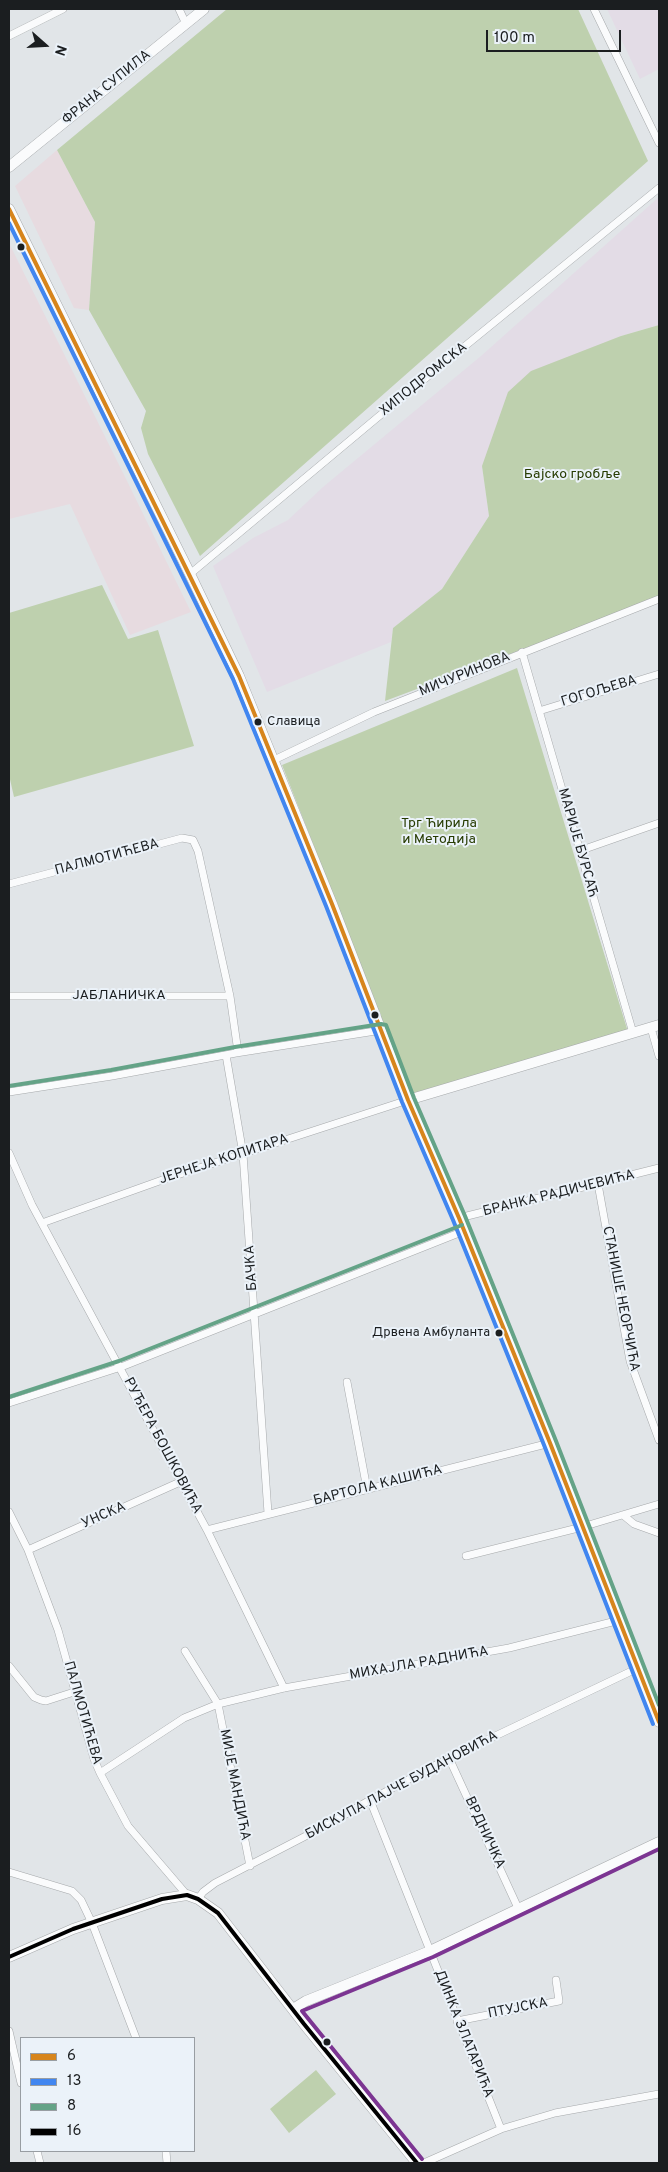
<!DOCTYPE html>
<meta charset="utf-8">
<style>
body{margin:0}
#map{position:relative;width:668px;height:2172px;overflow:hidden;background:#e1e5e8;font-family:Overpass,sans-serif}
canvas{display:block}
.frame{position:absolute;inset:0;border:10px solid #1b1e20;pointer-events:none}
.legend{position:absolute;left:20px;top:2037px;width:175px;height:115px;box-sizing:border-box;background:#ebf2f9;border:1px solid #989da2;margin:0;padding:6px 9px;list-style:none;font-size:15px;color:#1b1e20}
.legend li{display:flex;align-items:center;gap:10px;height:25px}
.legend b{width:25px;border:1px solid #989da2}
.north{position:absolute;left:20px;top:20px;width:50px;height:50px;-webkit-text-stroke:4px #ebf2f9;paint-order:stroke;rotate:109deg;font-size:14px;font-weight:700;line-height:20px;text-align:center;color:#1b1e20}
.north::after{content:'';display:block;margin:auto;width:18px;height:22px;background:#1b1e20;clip-path:polygon(50% 0,100% 100%,50% 72%,0 100%)}
.scale{position:absolute;left:486px;top:30px;width:135px;height:22px;box-sizing:border-box;border:2px solid #1b1e20;border-top:0;padding-left:6px;font-size:15px;line-height:18px;white-space:nowrap;color:#1b1e20;-webkit-text-stroke:4px #ebf2f9;paint-order:stroke}
</style>
<div id="map">
<canvas width="668" height="2172"></canvas>
<div class="frame"></div>
<ul class="legend">
<li><b style="height:6px;background:#d7851c"></b>6</li>
<li><b style="height:6px;background:#4186f0"></b>13</li>
<li><b style="height:6px;background:#64a387"></b>8</li>
<li><b style="height:6px;background:#000"></b>16</li>
</ul>
<div class="north">N</div>
<div class="scale">100 m</div>
</div>
<script>
const context = document.querySelector('canvas').getContext('2d');
context.lineJoin = 'round';
function paint(path, color) { context.fillStyle = color; context.fill(path, 'evenodd'); }
const shape = rows => new Path2D(rows.map(r => 'M' + r).join(''));
function trace(path, color, width, dash) { context.strokeStyle = color; context.lineWidth = width; context.lineCap = dash ? 'butt' : 'round'; context.setLineDash(dash || []); context.stroke(path); }
function drawText(font, color, halo, rows, align = 'center') {
  context.font = font + ' Overpass,sans-serif'; context.lineWidth = 4; context.setLineDash([]); context.textBaseline = 'middle'; context.strokeStyle = halo; context.fillStyle = color; for (const [text, x, y, turn = 0] of rows) {
    context.save(); context.translate(x, y); context.rotate((+turn || 0) * Math.PI / 180); context.textAlign = isNaN(turn) ? turn : align; if (halo) context.strokeText(text, 0, 0); context.fillText(text, 0, 0); context.restore();
  }
}
paint(shape([
 [57,150,95,222,89,310,74,308,15,186],
 [9,243,128,483,191,612,130,635,70,504,9,519]
]), '#e7dbe0');
paint(shape([
 [607,9,659,9,659,69,640,79],
 [659,197,659,325,621,336,482,466,489,516,442,589,393,628,391,642,267,692,213,566,253,538,288,520,323,487,481,356]
]), '#e3dce6');
paint(shape([
 [227,9,578,9,648,161,200,556,148,454,141,428,146,411,89,310,95,222,57,150],
 [659,325,659,598,385,701,393,628,442,589,489,516,482,466,508,392,531,371,621,336],
 [102,585,128,639,158,630,194,746,14,797,9,775,9,613],
 [517,668,628,1032,412,1095,282,765],
 [316,2070,336,2094,289,2133,270,2109]
]), '#bed0ae');
const street = shape([
 [179,9,186,24],
 [594,9,659,143],
 [9,36,63,9],
 [190,574,378,417,659,188],
 [522,652,633,1033],
 [539,711,659,674],
 [274,760,374,712,659,599],
 [579,851,659,823],
 [9,884,182,838,193,840,198,851,230,996,238,1052],
 [9,996,230,996],
 [651,1028,659,1056],
 [226,1055,243,1154,268,1513],
 [9,1092,112,1076,236,1053,382,1030],
 [9,1153,32,1205,207,1530,284,1688],
 [598,1184,630,1361,659,1440],
 [459,1218,659,1168],
 [42,1223,165,1179,408,1100],
 [347,1382,367,1489],
 [9,1403,121,1367,464,1231],
 [9,1512,28,1550,58,1630,94,1759,100,1773,128,1826,187,1895],
 [623,1515,634,1524,659,1533],
 [207,1530,550,1443],
 [28,1550,180,1482],
 [466,1556,582,1527,659,1504],
 [185,1651,218,1704,250,1866],
 [9,1666,34,1697,41,1700,46,1701,74,1692],
 [449,1758,518,1908],
 [100,1773,184,1718,218,1704,284,1688,509,1648,620,1620],
 [370,1800,501,2129],
 [9,1872,72,1891,81,1900,92,1923,136,2038],
 [198,1899,203,1892,215,1883,325,1826,370,1800,449,1758,638,1668],
 [457,2021,559,2001,556,1980],
 [9,2031,21,2083],
 [37,2151,40,2163],
 [166,2151,167,2163],
 [424,2163,501,2129,555,2113,659,2094]
]);
const secondary = shape([
 [9,167,204,9],
 [9,209,190,574,239,676,332,904,408,1100,459,1218,550,1443,659,1722],
 [408,1100,659,1025],
 [9,1957,73,1929,162,1899,187,1895,198,1899,218,1913,304,2024,417,2163],
 [293,2009,306,2001,430,1951,659,1842]
]);
trace(street, '#a6a9ab', 8);
trace(secondary, '#a6a9ab', 11);
trace(street, '#fafbfc', 7);
trace(secondary, '#fafbfc', 10);
trace(shape([
 [9,209,239,676,332,904,408,1100,459,1218,550,1443,659,1722]
]), '#d7851c', 4);
trace(shape([
 [9,223,233,679,326,906,402,1102,453,1220,544,1445,653,1724]
]), '#4186f0', 4);
trace(shape([
 [9,1086,111,1070,235,1047,381,1024,386,1025,414,1098,465,1216,556,1441,659,1705],
 [9,1397,119,1361,462,1225]
]), '#64a387', 4);
trace(shape([
 [9,1957,73,1929,162,1899,187,1895,198,1899,218,1913,304,2024,417,2163]
]), '#000', 4);
trace(shape([
 [422,2159,302,2011,433,1957,659,1849]
]), '#7c3592', 4);
for (const [x, y, r, color] of [
 [21,247,4.5,"#1b1e20"],
 [258,722,4.5,"#1b1e20"],
 [375,1015,4.5,"#1b1e20"],
 [499,1333,4.5,"#1b1e20"],
 [327,2042,4.5,"#1b1e20"]
]) { const dot = new Path2D(); dot.arc(x, y, r, 0, 2 * Math.PI); context.fillStyle = color; context.fill(dot); trace(dot, '#ebf2f9', 2); }
drawText('13px', '#1b1e20', '#ebf2f9', [
 ["Славица",267,722],
 ["Дрвена Амбуланта",490,1333,"right"]
], 'left');
drawText('14px', '#1b1e20', '#ebf2f9', [
 ["ФРАНА СУПИЛА",107,88,-39],
 ["ХИПОДРОМСКА",424,380,-39],
 ["МИЧУРИНОВА",465,675,-22],
 ["ГОГОЉЕВА",599,692,-17],
 ["МАРИЈЕ БУРСАЋ",577,843,74],
 ["ПАЛМОТИЋЕВА",107,858,-15],
 ["ЈАБЛАНИЧКА",119,996],
 ["ЈЕРНЕЈА КОПИТАРА",224,1160,-18],
 ["БРАНКА РАДИЧЕВИЋА",559,1194,-14],
 ["БАЧКА",252,1268,-94],
 ["СТАНИШЕ НЕОРЧИЋА",620,1299,79],
 ["РУЂЕРА БОШКОВИЋА",162,1446,62],
 ["БАРТОЛА КАШИЋА",378,1486,-14],
 ["УНСКА",104,1516,-24],
 ["МИХАЈЛА РАДНИЋА",419,1664,-10],
 ["ПАЛМОТИЋЕВА",82,1713,74],
 ["МИЈЕ МАНДИЋА",234,1785,79],
 ["БИСКУПА ЛАЈЧЕ БУДАНОВИЋА",402,1786,-28],
 ["ВРДНИЧКА",484,1833,65],
 ["ПТУЈСКА",518,2009,-11],
 ["ДИНКА ЗЛАТАРИЋА",463,2034,68]
]);
drawText('14px', '#263b00', '#ebf2f9', [
 ["Бајско гробље",572,475],
 ["Трг Ћирила",439,824],
 ["и Методија",439,840]
]);
</script>
